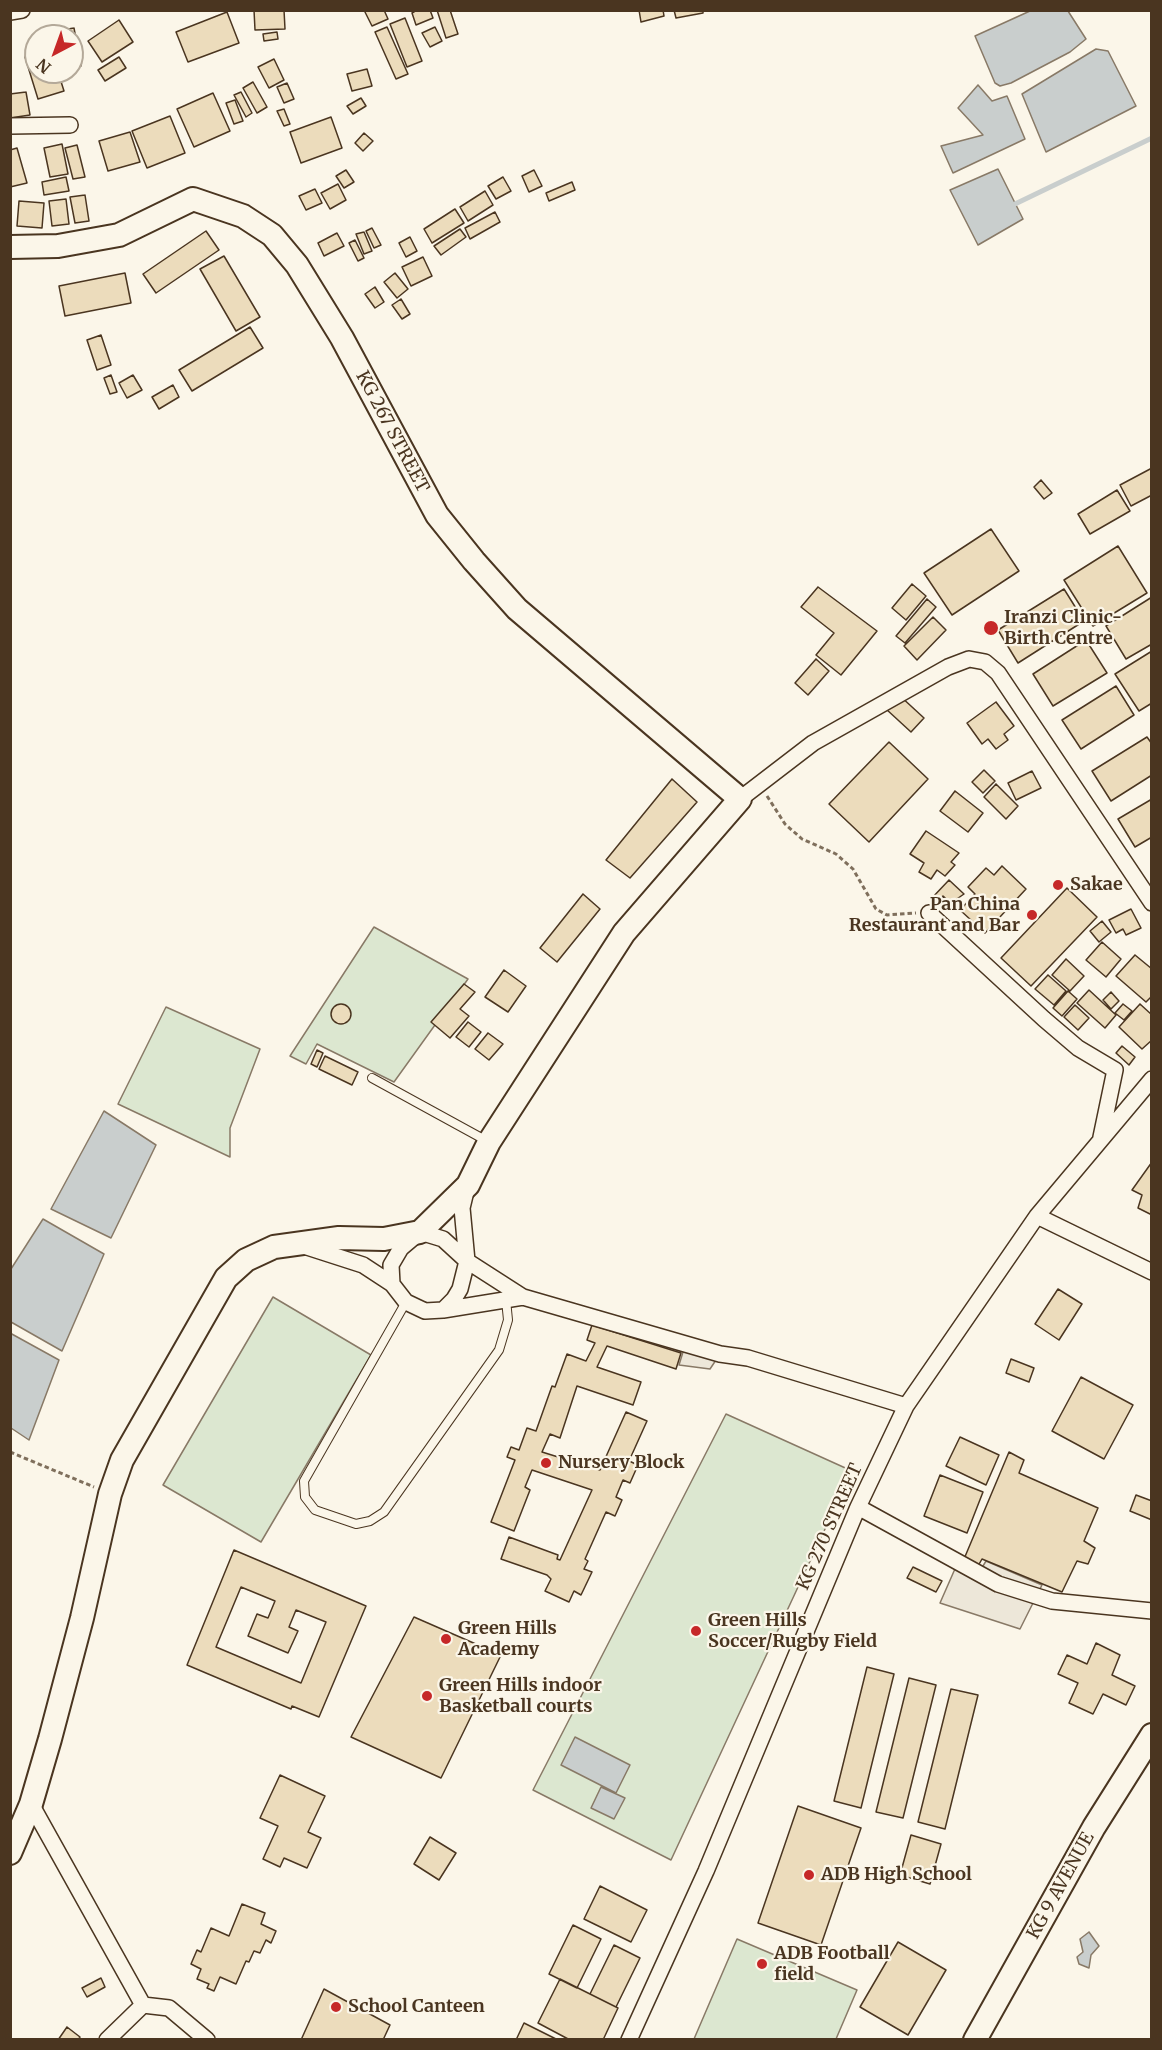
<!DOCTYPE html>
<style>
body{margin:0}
#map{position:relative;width:1162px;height:2050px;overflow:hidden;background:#fbf6e9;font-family:Merriweather,serif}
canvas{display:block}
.frame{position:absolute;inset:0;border:12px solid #4a3520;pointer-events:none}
.north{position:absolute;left:24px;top:24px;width:60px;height:60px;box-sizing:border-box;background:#fbf6e9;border:2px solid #b4a999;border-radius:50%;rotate:221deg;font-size:16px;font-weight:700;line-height:24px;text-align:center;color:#4a3520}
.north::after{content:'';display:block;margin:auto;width:21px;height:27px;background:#c62828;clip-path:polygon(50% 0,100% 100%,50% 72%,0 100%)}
</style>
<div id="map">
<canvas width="1162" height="2050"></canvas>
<div class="frame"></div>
<div class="north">N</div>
</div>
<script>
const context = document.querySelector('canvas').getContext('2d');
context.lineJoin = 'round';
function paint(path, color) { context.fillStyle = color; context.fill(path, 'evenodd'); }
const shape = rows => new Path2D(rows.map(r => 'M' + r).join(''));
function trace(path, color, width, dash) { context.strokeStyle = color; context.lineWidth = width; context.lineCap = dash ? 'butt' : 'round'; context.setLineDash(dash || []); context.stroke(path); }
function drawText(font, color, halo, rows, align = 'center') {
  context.font = font + ' Merriweather,serif'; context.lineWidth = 4.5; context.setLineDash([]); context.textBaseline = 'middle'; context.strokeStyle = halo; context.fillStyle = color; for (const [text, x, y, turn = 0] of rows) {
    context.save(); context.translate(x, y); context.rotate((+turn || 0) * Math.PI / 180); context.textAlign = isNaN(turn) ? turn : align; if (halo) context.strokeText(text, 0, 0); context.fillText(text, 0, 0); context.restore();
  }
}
const green = shape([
 [374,927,468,979,394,1082,317,1044,306,1064,290,1056,374,927],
 [166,1007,260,1049,230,1128,230,1157,118,1104,166,1007],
 [273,1297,371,1355,261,1542,163,1485,273,1297],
 [726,1414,852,1471,671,1860,533,1790,726,1414],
 [737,1939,857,1990,836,2039,694,2039,737,1939]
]);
paint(green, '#dce7d0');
trace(green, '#887966', 1.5);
const parking = shape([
 [594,1324,720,1354,710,1369,679,1365,683,1352,594,1324],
 [986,1561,1042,1585,1020,1629,940,1603,958,1562,980,1571,986,1561]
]);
paint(parking, '#ede7d9');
trace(parking, '#887966', 1.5);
const water = shape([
 [1068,11,1086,39,1070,52,1011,83,1000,86,995,83,975,36,1030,11,1068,11],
 [1096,49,1108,51,1136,106,1046,152,1022,94,1096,49],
 [978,85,992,101,1007,96,1025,139,953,173,941,146,983,135,958,108,978,85],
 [998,169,1023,219,978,245,950,190,998,169],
 [104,1111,156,1145,111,1238,51,1209,104,1111],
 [43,1219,104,1254,62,1351,11,1322,11,1269,43,1219],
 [10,1333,59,1360,29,1440,11,1428,10,1333],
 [575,1737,630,1765,616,1793,561,1765,575,1737],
 [601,1787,625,1798,614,1819,591,1808,601,1787],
 [1089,1932,1099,1946,1091,1955,1089,1968,1079,1964,1077,1957,1083,1952,1080,1939,1089,1932]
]);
paint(water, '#c9cecd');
trace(water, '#887966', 1.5);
trace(shape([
 [1015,204,1152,138]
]), '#c9cecd', 5);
const building = shape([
 [254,10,284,10,285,29,255,30,254,10],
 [364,10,384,10,388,19,372,26,364,10],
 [417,10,430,10,433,18,416,25,412,13,417,10],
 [437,10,450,10,458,34,446,38,437,10],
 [639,10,663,10,664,16,641,22,639,10],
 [674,10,703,10,703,13,676,18,674,10],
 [227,12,239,43,188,62,176,32,227,12],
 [405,18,422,61,407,67,390,24,405,18],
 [119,20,133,42,102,62,88,41,119,20],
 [387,27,408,74,396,79,375,32,387,27],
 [435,27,442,41,430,47,422,33,435,27],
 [74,28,81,66,72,68,72,36,56,36,56,31,74,28],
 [277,32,278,39,264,41,263,34,277,32],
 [36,53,36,72,58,72,64,91,38,99,25,57,36,53],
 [119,57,126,68,105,81,98,70,119,57],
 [274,59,284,80,269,88,258,67,274,59],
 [367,69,372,86,352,91,347,74,367,69],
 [253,82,267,107,257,113,243,88,253,82],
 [287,83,294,99,284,103,277,87,287,83],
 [26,92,30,115,10,118,10,94,26,92],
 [241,92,252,113,246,117,234,95,241,92],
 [213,93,230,131,194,147,177,109,213,93],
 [361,98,366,106,353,114,347,106,361,98],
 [235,100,243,121,234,124,226,103,235,100],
 [284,109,290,124,284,126,277,111,284,109],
 [170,116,185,153,147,168,132,131,170,116],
 [331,117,342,148,301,163,290,132,331,117],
 [130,132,140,162,108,171,99,141,130,132],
 [364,133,373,141,363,151,355,143,364,133],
 [62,144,68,174,50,177,44,148,62,144],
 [77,145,85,177,73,179,65,148,77,145],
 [17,148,27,183,10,187,10,150,17,148],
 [346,170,354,182,344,188,336,176,346,170],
 [534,170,542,186,529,192,522,176,534,170],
 [66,177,69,191,44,195,42,182,66,177],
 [503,177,511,191,496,199,488,186,503,177],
 [572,182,575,190,549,201,546,193,572,182],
 [338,184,346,200,330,209,321,193,338,184],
 [315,189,322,203,306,210,299,196,315,189],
 [485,191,493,205,468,221,460,207,485,191],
 [85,195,89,221,75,223,70,197,85,195],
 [66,199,69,224,52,226,49,201,66,199],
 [19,201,44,203,42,228,17,226,19,201],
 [455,209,464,223,432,243,424,229,455,209],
 [495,212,500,222,470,239,465,228,495,212],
 [372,228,381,245,374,248,366,231,372,228],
 [460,229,466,237,441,255,434,246,460,229],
 [206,231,219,250,156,293,143,274,206,231],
 [364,232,372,251,364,254,356,234,364,232],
 [337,233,344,246,324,256,318,243,337,233],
 [410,237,417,251,406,257,399,243,410,237],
 [355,240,364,258,358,261,349,243,355,240],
 [224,256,260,317,236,331,200,269,224,256],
 [423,257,432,276,411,286,402,267,423,257],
 [125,273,131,303,65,316,59,286,125,273],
 [395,273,408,289,397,298,384,282,395,273],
 [375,287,384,302,375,308,365,294,375,287],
 [401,299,410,314,402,319,392,305,401,299],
 [250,327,263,348,192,391,179,370,250,327],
 [101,335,111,365,97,370,87,340,101,335],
 [111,375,117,392,110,394,104,378,111,375],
 [133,375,142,390,127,398,119,383,133,375],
 [173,385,179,397,159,409,152,397,173,385],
 [1152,468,1152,495,1131,506,1120,485,1152,468],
 [1041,480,1052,493,1044,499,1034,487,1041,480],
 [1117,490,1130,511,1090,534,1078,514,1117,490],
 [991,529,1019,571,952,615,924,573,991,529],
 [1118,546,1147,593,1093,626,1064,580,1118,546],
 [912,584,926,596,906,620,892,608,912,584],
 [818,587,877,631,841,675,816,655,834,633,801,607,818,587],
 [1064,589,1084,621,1018,663,998,630,1064,589],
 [1152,597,1152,644,1126,659,1106,626,1152,597],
 [927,599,936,607,905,643,896,636,927,599],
 [933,617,946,630,917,660,904,646,933,617],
 [1086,640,1107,673,1053,706,1033,674,1086,640],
 [1152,651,1152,703,1139,711,1115,674,1152,651],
 [816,659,829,671,808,695,795,683,816,659],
 [1116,686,1134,715,1081,749,1062,720,1116,686],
 [899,695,924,718,911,732,886,709,899,695],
 [996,702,1014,726,1004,734,1008,740,996,749,988,739,982,744,967,723,996,702],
 [1147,737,1152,744,1152,775,1111,801,1092,771,1147,737],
 [889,742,928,779,869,842,829,804,889,742],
 [984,770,995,781,983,793,972,782,984,770],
 [1032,771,1041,788,1016,800,1008,783,1032,771],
 [672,779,697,802,630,878,606,860,672,779],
 [996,784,1018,806,1006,819,984,797,996,784],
 [955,791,983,813,968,832,940,811,955,791],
 [1152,799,1152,837,1135,847,1118,819,1152,799],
 [926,831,959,853,951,862,955,865,945,876,937,870,931,879,919,872,924,863,910,854,926,831],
 [1002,866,1026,889,985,933,960,910,975,894,968,887,986,868,994,875,1002,866],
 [949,880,964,894,951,903,943,896,936,904,931,899,949,880],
 [1067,888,1097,917,1031,986,1001,958,1067,888],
 [583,894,600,909,557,962,540,948,583,894],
 [1131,909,1141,928,1126,935,1123,929,1116,933,1109,920,1131,909],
 [1102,921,1111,932,1099,942,1090,931,1102,921],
 [1102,942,1121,959,1106,977,1086,960,1102,942],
 [1135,955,1152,969,1152,996,1146,1002,1116,976,1135,955],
 [1066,959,1084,976,1070,991,1052,975,1066,959],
 [504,970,526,986,508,1012,485,997,504,970],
 [1048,975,1066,991,1054,1005,1035,989,1048,975],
 [464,984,475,992,460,1009,469,1016,450,1038,431,1022,464,984],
 [1089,990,1116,1015,1105,1028,1077,1003,1089,990],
 [1068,991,1077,999,1062,1016,1053,1008,1068,991],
 [1111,992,1119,1001,1111,1009,1103,1000,1111,992],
 [1123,1004,1132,1011,1124,1020,1115,1013,1123,1004],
 [1140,1004,1152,1015,1152,1040,1142,1049,1119,1027,1140,1004],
 '331 1014a10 10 0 1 1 20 0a10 10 0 1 1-20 0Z',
 [1075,1005,1089,1018,1078,1030,1064,1017,1075,1005],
 [468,1022,481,1032,469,1047,456,1037,468,1022],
 [488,1033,503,1044,489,1060,475,1049,488,1033],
 [1122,1046,1135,1057,1129,1065,1116,1053,1122,1046],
 [317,1050,323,1053,317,1067,311,1064,317,1050],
 [325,1056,358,1072,352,1085,319,1069,325,1056],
 [1152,1162,1152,1215,1138,1208,1142,1195,1132,1190,1152,1162],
 [1058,1289,1082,1304,1059,1340,1035,1324,1058,1289],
 [592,1325,681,1353,676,1369,607,1346,597,1367,641,1382,633,1405,577,1386,560,1438,550,1434,542,1452,600,1470,626,1412,647,1421,629,1461,638,1465,630,1483,623,1480,616,1497,622,1500,615,1516,606,1512,585,1559,588,1561,584,1569,592,1572,581,1595,574,1591,569,1602,545,1591,551,1579,547,1575,501,1559,509,1537,558,1555,557,1559,560,1560,592,1490,532,1470,525,1487,530,1490,514,1531,491,1522,515,1460,507,1457,511,1447,519,1450,527,1428,536,1431,552,1386,555,1387,567,1354,586,1361,595,1343,587,1340,592,1325],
 [1011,1359,1034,1368,1029,1382,1006,1373,1011,1359],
 [1081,1377,1133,1405,1104,1459,1052,1431,1081,1377],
 [960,1437,999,1455,986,1485,946,1466,960,1437],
 [1009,1452,1024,1460,1019,1473,1098,1508,1084,1541,1095,1548,1088,1564,1077,1561,1062,1592,982,1559,978,1566,964,1559,1009,1452],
 [940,1475,983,1492,967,1533,924,1516,940,1475],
 [1136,1495,1152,1501,1152,1520,1130,1511,1136,1495],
 [234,1550,366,1606,319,1717,292,1706,291,1709,187,1665,234,1550],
 [241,1587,275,1601,268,1618,257,1614,248,1636,288,1653,298,1631,289,1627,296,1610,326,1622,301,1683,216,1647,241,1587],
 [913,1567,942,1581,936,1592,907,1578,913,1567],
 [414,1617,501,1655,441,1778,351,1737,414,1617],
 [1096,1643,1120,1655,1112,1675,1135,1686,1126,1705,1103,1694,1093,1714,1069,1703,1078,1683,1058,1674,1067,1655,1087,1664,1096,1643],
 [867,1667,894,1674,861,1808,834,1801,867,1667],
 [909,1678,936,1685,903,1818,876,1812,909,1678],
 [951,1689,978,1695,945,1829,918,1822,951,1689],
 [280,1775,325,1796,308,1832,321,1838,307,1868,284,1858,280,1867,263,1859,278,1826,260,1818,280,1775],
 [798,1806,861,1828,821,1945,758,1923,798,1806],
 [911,1835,941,1844,930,1884,900,1875,911,1835],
 [430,1837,456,1853,439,1880,414,1864,430,1837],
 [600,1886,647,1910,631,1942,584,1919,600,1886],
 [242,1904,265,1913,261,1924,276,1931,271,1943,266,1940,260,1953,254,1951,249,1962,246,1961,236,1984,220,1977,214,1991,207,1988,209,1984,197,1979,201,1969,191,1964,197,1950,201,1952,211,1928,229,1936,242,1904],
 [573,1925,601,1939,577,1988,549,1974,573,1925],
 [898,1942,946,1970,908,2035,860,2007,898,1942],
 [614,1945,640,1958,616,2007,590,1994,614,1945],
 [101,1978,105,1987,87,1997,82,1988,101,1978],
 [560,1979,618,2008,603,2040,570,2040,538,2023,560,1979],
 [324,1989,390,2025,383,2040,301,2040,324,1989],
 [524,2023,558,2040,516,2040,524,2023],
 [67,2027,80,2037,78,2040,58,2040,67,2027]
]);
paint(building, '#ecdcbc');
trace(building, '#4a3520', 1.5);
const lane = shape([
 [372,1078,487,1141],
 [406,1302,304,1481,305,1497,315,1510,356,1524,370,1521,384,1512,499,1350,508,1320,506,1300]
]);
const street = shape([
 [10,12,22,10],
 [10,126,70,125],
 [740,799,813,743,948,667,969,659,985,662,998,673,1152,903],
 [929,913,1044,1019,1078,1048,1115,1070,1101,1137],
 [467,1187,462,1208,467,1261,523,1297,720,1354,748,1358,906,1406],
 [1037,1216,1152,1272],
 [304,1246,363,1265,392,1284,406,1302,425,1311,443,1310,454,1299,460,1289,467,1261,443,1239,420,1232,401,1248,391,1265,392,1284],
 [443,1310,523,1297],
 [858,1507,998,1584,1052,1601,1152,1611],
 [31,1804,143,2005],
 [107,2040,143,2005,169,2008,207,2040],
 [629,2040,706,1871,858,1507,906,1406,1037,1216,1152,1079]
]);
const secondary = shape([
 [10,247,58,246,119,235,193,199,243,216,272,235,297,265,342,338,437,515,474,561,517,609,740,799,624,933,489,1142,468,1185,420,1232,384,1239,339,1238,274,1247,246,1260,226,1278,122,1460,110,1494,82,1618,50,1739,31,1804,10,1853],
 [975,2040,1094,1827,1152,1735]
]);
trace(lane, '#4a3520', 10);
trace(street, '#4a3520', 18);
trace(secondary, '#4a3520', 26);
trace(shape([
 [767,796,785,824,802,839,836,854,853,869,876,909,887,915,916,913],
 [10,1452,94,1487]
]), '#7f6f5c', 3, [4.5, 3]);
trace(lane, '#fbf6e9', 8);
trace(street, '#fbf6e9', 15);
trace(secondary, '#fbf6e9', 22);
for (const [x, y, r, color] of [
 [991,628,8,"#c62828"],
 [1058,885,6,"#c62828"],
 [1032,915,6,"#c62828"],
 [546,1463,6,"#c62828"],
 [696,1631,6,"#c62828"],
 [446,1639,6,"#c62828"],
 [427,1696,6,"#c62828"],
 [809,1875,6,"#c62828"],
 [762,1964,6,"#c62828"],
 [336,2007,6,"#c62828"]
]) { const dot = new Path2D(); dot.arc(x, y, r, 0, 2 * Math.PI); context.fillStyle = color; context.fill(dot); trace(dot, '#fbf6e9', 2); }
drawText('18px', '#4a3520', '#fbf6e9', [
 ["KG 267 STREET",392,432,62],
 ["KG 270 STREET",830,1527,-66],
 ["KG 9 AVENUE",1061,1886,-61]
]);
drawText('bold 18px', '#4a3520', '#fbf6e9', [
 ["Iranzi Clinic-",1004,618],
 ["Birth Centre",1004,639],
 ["Sakae",1070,885],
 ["Pan China",1020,905,"right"],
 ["Restaurant and Bar",1020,926,"right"],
 ["Nursery Block",558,1463],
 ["Green Hills",708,1621],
 ["Soccer/Rugby Field",708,1642],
 ["Green Hills",458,1629],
 ["Academy",458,1650],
 ["Green Hills indoor",439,1686],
 ["Basketball courts",439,1707],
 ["ADB High School",821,1875],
 ["ADB Football",774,1954],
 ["field",774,1975],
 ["School Canteen",348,2007]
], 'left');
</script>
